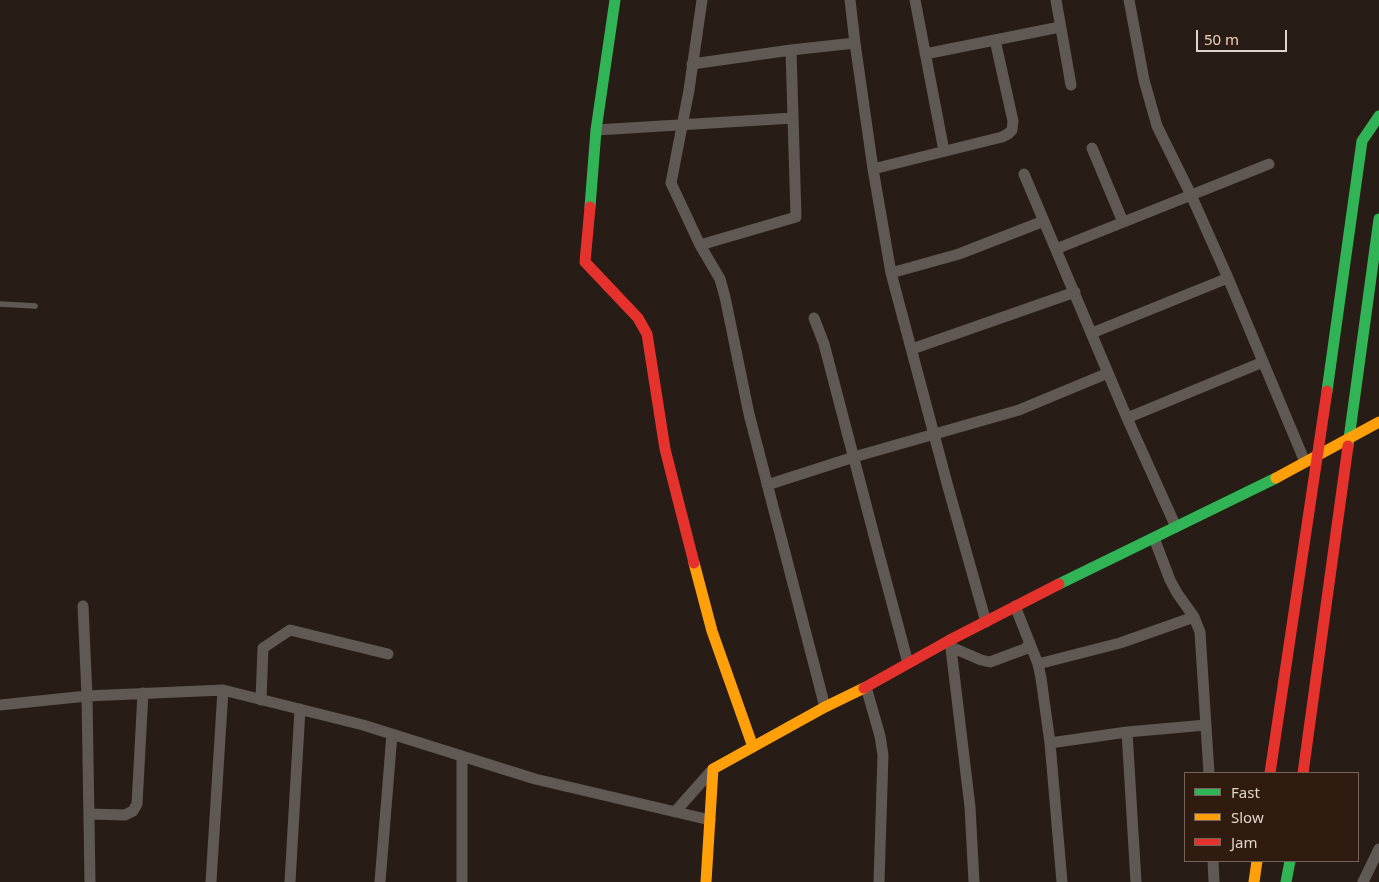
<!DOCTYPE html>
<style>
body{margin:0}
#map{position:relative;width:1379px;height:882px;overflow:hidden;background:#281d16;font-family:"Noto Sans",sans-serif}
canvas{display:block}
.legend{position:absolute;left:1184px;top:772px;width:175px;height:90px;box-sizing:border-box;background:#2f1b0f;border:1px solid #76645a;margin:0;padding:6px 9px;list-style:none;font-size:15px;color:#e1d2ca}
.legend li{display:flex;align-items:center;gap:10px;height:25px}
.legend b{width:25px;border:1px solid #76645a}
.scale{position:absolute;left:1196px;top:30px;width:91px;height:22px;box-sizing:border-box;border:2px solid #e1d2ca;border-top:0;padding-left:6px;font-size:15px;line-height:18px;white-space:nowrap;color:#e1d2ca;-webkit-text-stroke:4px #2f1b0f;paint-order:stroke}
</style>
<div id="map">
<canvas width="1379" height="882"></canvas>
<ul class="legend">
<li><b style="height:6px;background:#30b455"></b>Fast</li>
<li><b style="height:6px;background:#ff9f0a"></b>Slow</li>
<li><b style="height:6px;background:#e5322d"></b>Jam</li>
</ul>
<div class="scale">50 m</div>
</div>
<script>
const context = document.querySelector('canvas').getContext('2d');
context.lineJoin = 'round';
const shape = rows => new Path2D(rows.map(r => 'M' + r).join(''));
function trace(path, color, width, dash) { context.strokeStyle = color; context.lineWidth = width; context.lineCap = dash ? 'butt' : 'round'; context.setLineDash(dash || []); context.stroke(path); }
trace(shape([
 [0,304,35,306]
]), '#605852', 5.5);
trace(shape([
 [702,0,689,90,671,183,700,245,720,279,725,297,749,414,825,707],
 [850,0,855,43,873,169,891,273,948,487,986,622],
 [915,0,944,151],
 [1056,0,1071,85],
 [1129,0,1144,80,1157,126,1191,195,1228,278,1305,462],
 [925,54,1060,27],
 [692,64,791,50,855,43],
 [596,130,793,118],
 [1092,148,1123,222],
 [873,169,1002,137,1008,134,1012,130,1013,121,995,40],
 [1024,174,1127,418,1176,527],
 [700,245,796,217,791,50],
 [1056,249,1269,164],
 [891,273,959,254,1044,221],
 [814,318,824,344,876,543,908,663],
 [1092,333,1228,278],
 [912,349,1075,292],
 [1127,418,1263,362],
 [767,485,854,457,1019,410,1108,373],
 [1154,538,1170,580,1177,593,1194,617,1200,632,1209,773],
 [83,606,87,696,90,882],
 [1015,606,1038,664,1041,678,1050,743,1062,882],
 [950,640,970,807,974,882],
 [951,647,981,660,990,662,1025,649,1030,643],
 [1038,664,1120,643,1194,617],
 [866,687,880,736,883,755,879,882],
 [261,700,263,648,290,630,388,654],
 [0,705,87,696,223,690],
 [1127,732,1136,882],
 [1050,743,1127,732,1206,725],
 [675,812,713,769],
 [89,814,125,815,133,811,137,804,143,693],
 [1213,861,1214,882],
 [211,882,223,690,363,725,535,779,710,820],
 [290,882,300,709],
 [380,882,392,734],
 [462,882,462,756],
 [1363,882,1379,849]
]), '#605852', 11);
trace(shape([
 [590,207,596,130,615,0],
 [1327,391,1362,141,1379,116],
 [1348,446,1379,219],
 [1059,584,1276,478],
 [1286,882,1290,861]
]), '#30b455', 11);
trace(shape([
 [1276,478,1379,422],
 [694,563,712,631,753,747],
 [706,882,713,769,825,707,864,688],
 [1254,882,1257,861]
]), '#ff9f0a', 11);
trace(shape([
 [590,207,585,262,638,318,647,334,665,449,694,563],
 [864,688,950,640,1059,584],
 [1270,773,1327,391],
 [1303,773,1348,446]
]), '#e5322d', 11);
</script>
